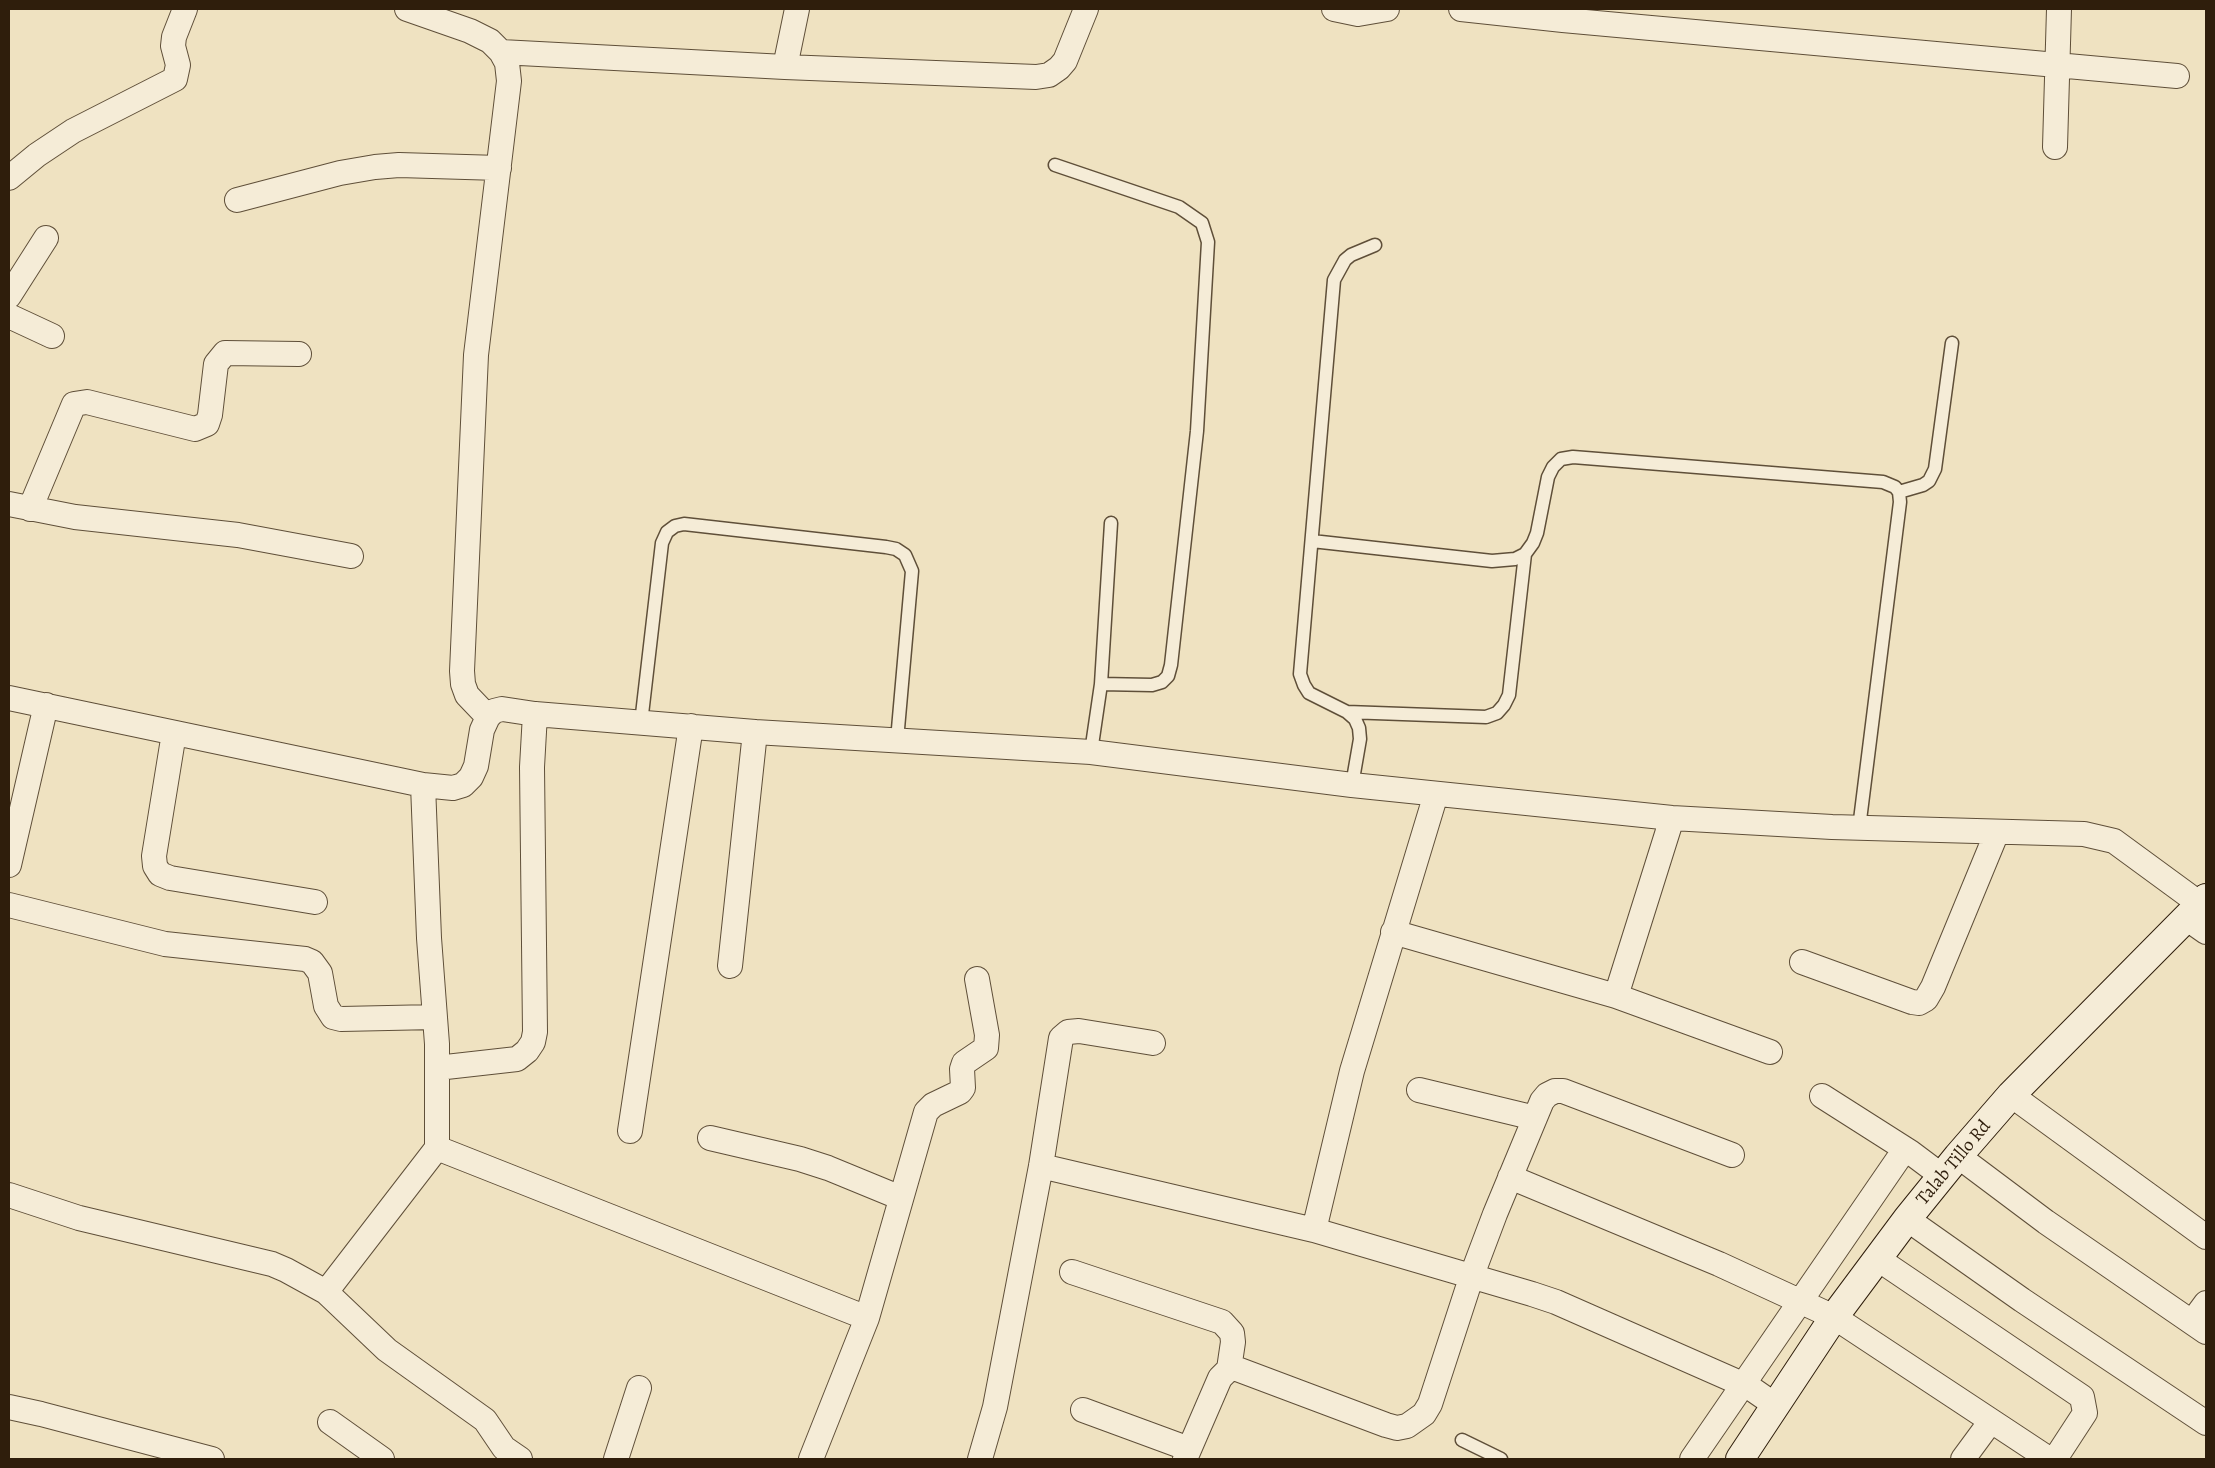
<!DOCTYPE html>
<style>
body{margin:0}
#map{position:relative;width:2215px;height:1468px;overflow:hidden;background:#efe2c1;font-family:Alegreya,serif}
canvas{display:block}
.frame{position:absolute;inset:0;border:10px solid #2f1e0c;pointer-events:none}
</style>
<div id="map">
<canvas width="2215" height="1468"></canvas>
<div class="frame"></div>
</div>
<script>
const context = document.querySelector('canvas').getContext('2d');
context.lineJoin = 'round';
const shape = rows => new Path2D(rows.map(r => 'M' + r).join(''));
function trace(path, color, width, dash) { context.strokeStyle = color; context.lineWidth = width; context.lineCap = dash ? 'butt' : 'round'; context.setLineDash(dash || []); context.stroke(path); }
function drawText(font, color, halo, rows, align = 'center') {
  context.font = font + ' Alegreya,serif'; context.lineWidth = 5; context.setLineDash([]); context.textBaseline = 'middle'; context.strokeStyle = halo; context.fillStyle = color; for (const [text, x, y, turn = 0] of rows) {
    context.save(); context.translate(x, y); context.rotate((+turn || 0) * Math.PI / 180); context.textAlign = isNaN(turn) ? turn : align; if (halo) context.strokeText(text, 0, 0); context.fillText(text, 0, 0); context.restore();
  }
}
const service = shape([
 [1055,165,1179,207,1202,223,1208,242,1197,431,1171,665,1168,676,1162,682,1152,685,1101,684],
 [1899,492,1923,485,1929,481,1935,469,1952,343],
 [1312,541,1492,561,1515,559,1525,554,1533,543,1537,533,1548,477,1553,467,1561,459,1573,457,1883,482,1895,487,1899,492,1900,502,1859,828],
 [1347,712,1486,717,1497,713,1504,705,1509,695,1525,554],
 [641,723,662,543,667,532,675,526,684,524,886,547,896,549,905,555,912,571,897,740],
 [1091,752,1101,684,1111,523],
 [1352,785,1360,739,1359,728,1355,719,1347,712,1309,693,1304,685,1300,674,1334,280,1345,260,1351,255,1375,245],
 [1462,1440,1501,1459]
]);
const minor = shape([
 [407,9,470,31,490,41,501,52,507,63,509,81,476,355,462,671,463,684,467,695,488,717],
 [1334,9,1358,14,1387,9],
 [1461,9,1563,20,2177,76],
 [501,52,785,67,1036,77,1049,75,1059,68,1065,61,1086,9],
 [785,67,797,9],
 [2055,147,2059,9],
 [9,178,37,155,73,131,175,79,178,65,173,46,174,37,185,9],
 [237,200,340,173,375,167,399,165,499,168],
 [9,296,46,238],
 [9,316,52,336],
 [9,504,75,517,238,535,351,556],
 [30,509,74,404,87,402,195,429,207,424,210,415,216,364,225,353,299,354],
 [9,698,423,785,453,788,463,785,471,777,476,766,482,730,488,717,494,711,502,709,535,714,755,732,1091,752,1352,785,1672,818,1832,827,2084,834,2114,841,2200,904],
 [174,733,154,856,155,866,160,874,170,878,315,902],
 [9,865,46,705],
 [9,905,165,944,305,959,312,962,320,973,326,1006,333,1017,341,1019,435,1017],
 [2186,918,2206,932],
 [1393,932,1616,996,1770,1052],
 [1802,962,1912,1002,1919,1003,1926,999,1933,987,1997,832],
 [730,966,755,732],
 [1616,996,1672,818],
 [437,1068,517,1059,527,1051,533,1042,535,1032,532,767,535,714],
 [1419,1090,1535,1118],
 [2011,1095,2206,1237],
 [1822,1096,1910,1152,1942,1176],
 [630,1131,691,726],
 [710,1138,800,1159,828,1168,901,1198],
 [437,1148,867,1318],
 [1958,1156,2046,1222,2206,1332],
 [1041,1166,1314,1230,1532,1294,1556,1302,1749,1387,1775,1405],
 [1510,1177,1719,1264,1834,1317,2049,1459],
 [9,1195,79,1218,272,1264,286,1270,326,1292,387,1350,485,1420,504,1448,520,1459],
 [1907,1219,2022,1300,2206,1423],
 [1314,1230,1352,1071,1436,794],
 [1878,1259,2082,1397,2085,1413,2055,1459],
 [1072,1272,1222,1322,1232,1333,1233,1342,1229,1369],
 [326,1292,437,1148,437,1044,429,938,423,785],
 [2192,1322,2206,1303],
 [9,1407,41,1414,212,1459],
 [1083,1410,1189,1449],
 [330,1422,382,1459],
 [616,1459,639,1388],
 [811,1459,867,1318,926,1112,933,1105,960,1092,963,1088,962,1069,964,1063,986,1048,987,1035,977,979],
 [980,1459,995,1407,1041,1166,1061,1038,1068,1032,1079,1031,1153,1043],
 [1185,1459,1220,1378,1229,1369,1237,1369,1386,1425,1397,1428,1407,1426,1424,1414,1430,1404,1472,1275,1495,1214,1542,1101,1547,1095,1555,1091,1563,1091,1732,1155],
 [1692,1459,1905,1149],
 [1963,1459,1991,1421]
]);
const secondary = shape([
 [1740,1459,1834,1317,1907,1219,1958,1156,2011,1095,2206,898]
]);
trace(service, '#5f4f39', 15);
trace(minor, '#5f4f39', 26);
trace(secondary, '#2f1e0c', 30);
trace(service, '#f5ecd7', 12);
trace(minor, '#f5ecd7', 24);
trace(secondary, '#f5ecd7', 28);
drawText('19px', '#2f1e0c', '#f5ecd7', [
 ["Talab Tillo Rd",1954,1163,-50]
]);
</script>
